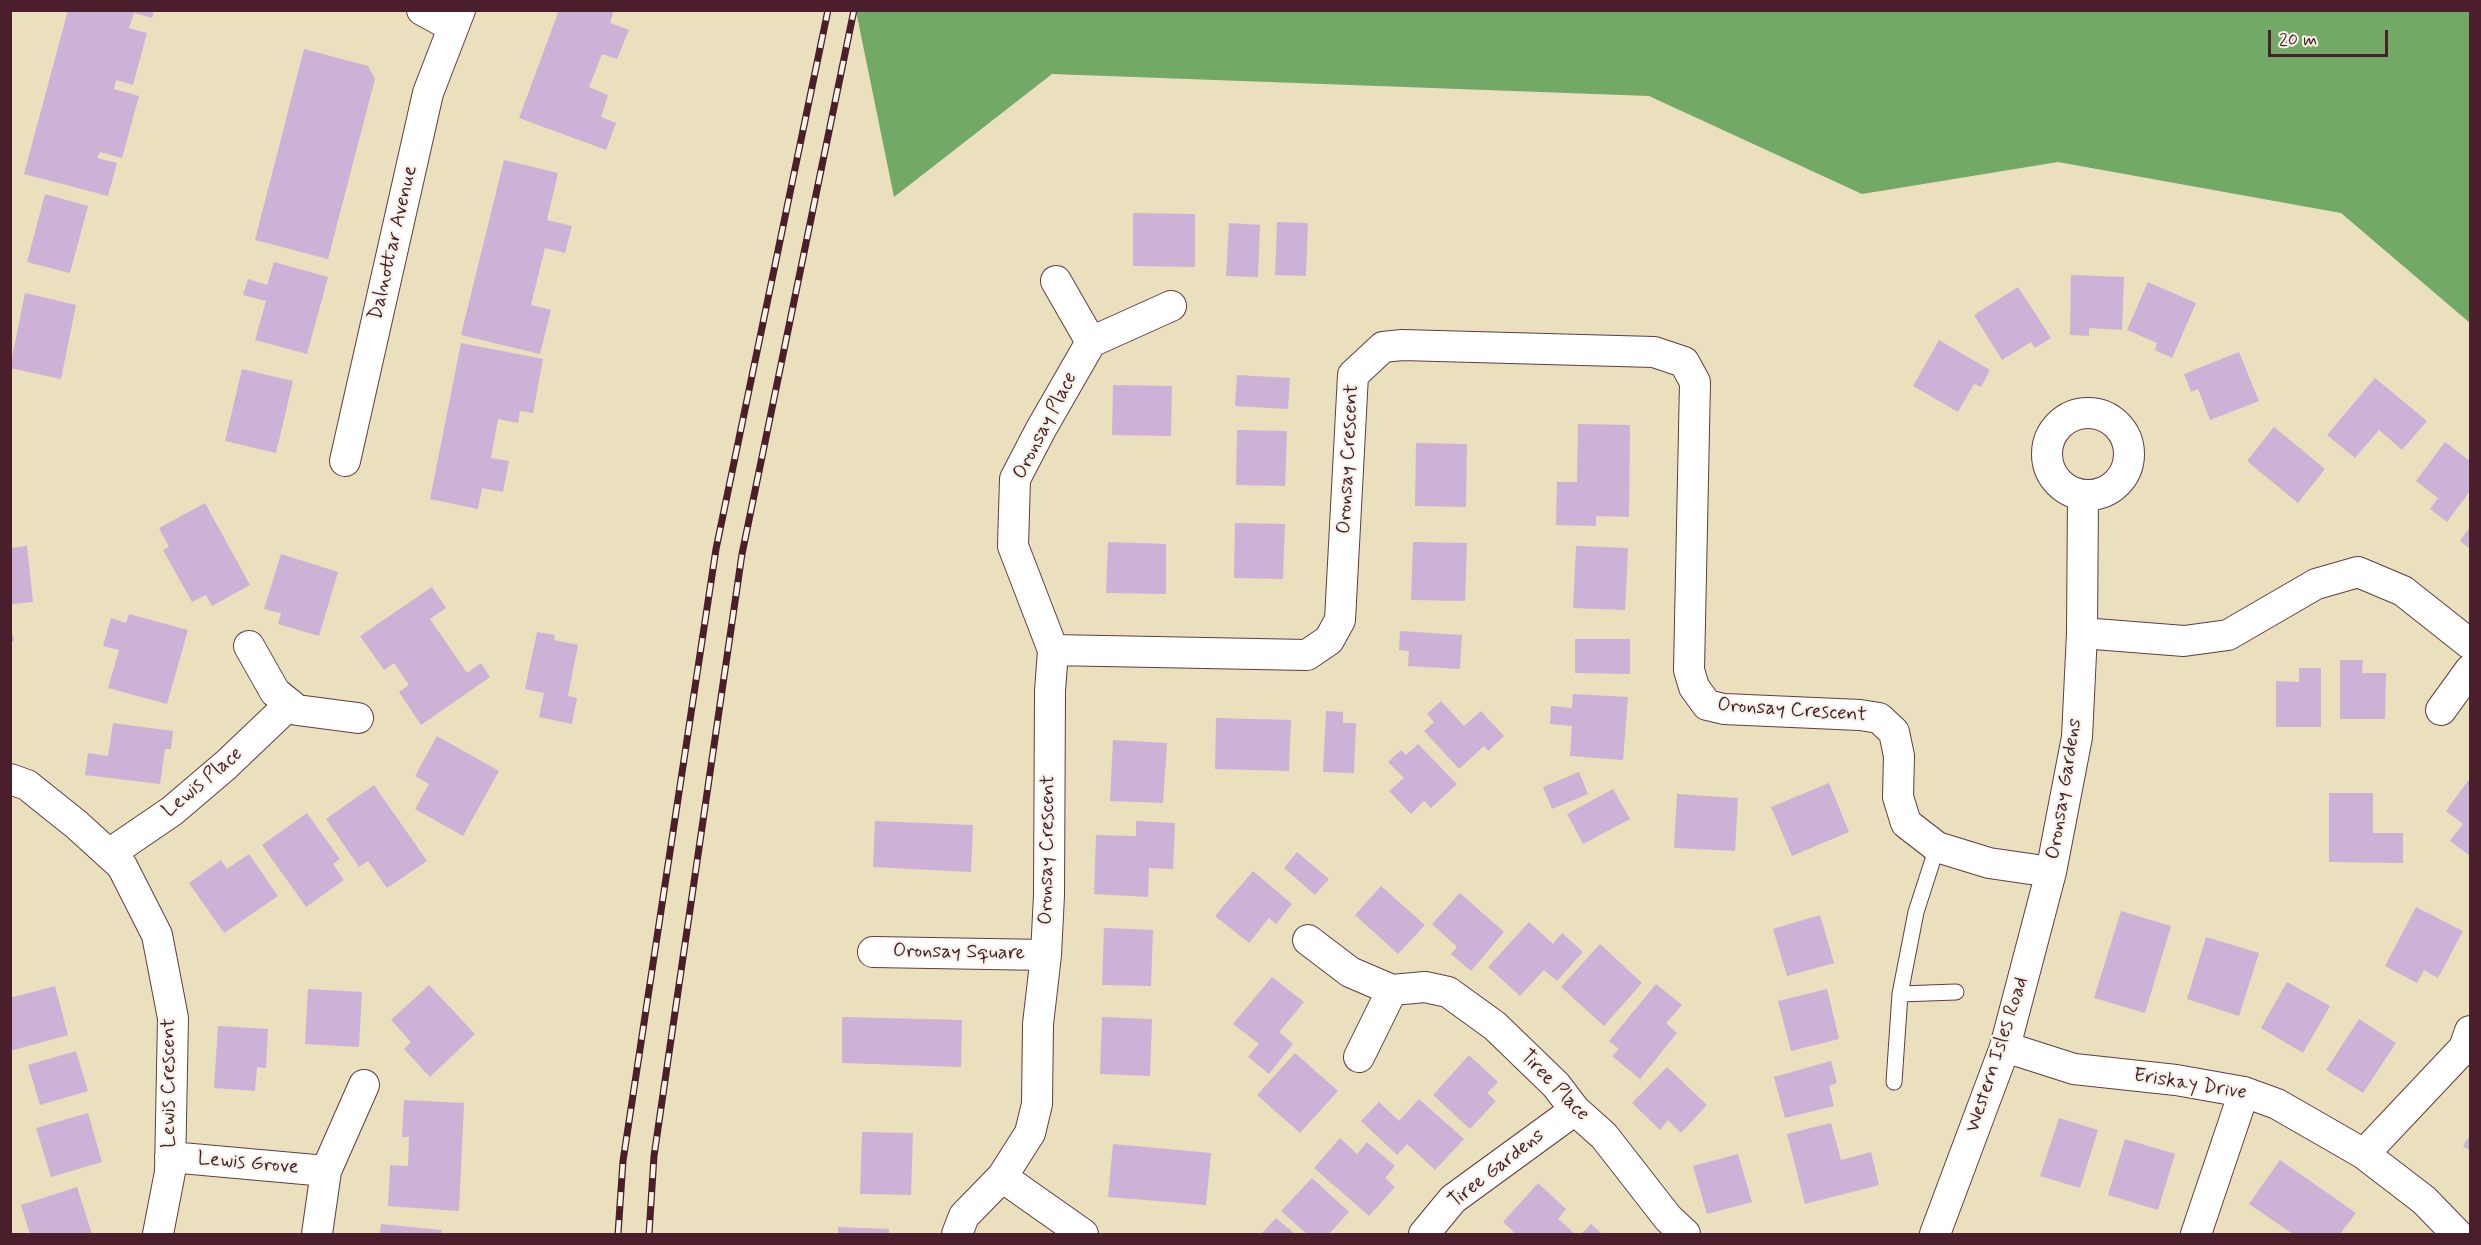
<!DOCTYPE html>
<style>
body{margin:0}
#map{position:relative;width:2481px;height:1245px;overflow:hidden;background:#eae0be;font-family:Mynerve,sans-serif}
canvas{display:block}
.frame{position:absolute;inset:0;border:12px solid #4a1f2b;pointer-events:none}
.scale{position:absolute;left:2268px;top:30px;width:120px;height:27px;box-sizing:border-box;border:3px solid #4a1f2b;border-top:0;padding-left:8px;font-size:18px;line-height:21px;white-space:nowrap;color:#4a1f2b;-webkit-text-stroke:4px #f7f3e8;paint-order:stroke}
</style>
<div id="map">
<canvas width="2481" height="1245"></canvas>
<div class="frame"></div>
<div class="scale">20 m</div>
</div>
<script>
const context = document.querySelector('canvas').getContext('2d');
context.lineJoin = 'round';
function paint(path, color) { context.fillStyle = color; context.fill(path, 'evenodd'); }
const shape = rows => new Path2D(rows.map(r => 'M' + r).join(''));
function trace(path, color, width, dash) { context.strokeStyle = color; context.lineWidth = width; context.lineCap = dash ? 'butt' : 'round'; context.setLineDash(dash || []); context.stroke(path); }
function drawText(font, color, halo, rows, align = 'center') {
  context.font = font + ' Mynerve,sans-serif'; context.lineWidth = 4.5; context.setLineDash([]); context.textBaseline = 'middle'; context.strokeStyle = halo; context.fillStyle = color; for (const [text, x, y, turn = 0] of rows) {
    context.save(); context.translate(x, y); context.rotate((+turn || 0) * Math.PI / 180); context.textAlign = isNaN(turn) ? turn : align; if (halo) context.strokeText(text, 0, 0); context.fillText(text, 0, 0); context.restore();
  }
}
paint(shape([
 [856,11,2470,11,2470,323,2341,213,2058,162,1862,194,1649,96,1052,74,894,197]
]), '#73a966');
paint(shape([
 [68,10,154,10,152,18,134,13,129,28,147,33,133,85,116,80,114,89,139,96,122,158,100,152,97,158,117,163,108,196,24,174],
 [559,10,614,10,610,23,629,30,617,59,602,54,589,87,608,95,601,117,616,123,606,150,519,118],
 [304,49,368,66,375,79,328,259,255,240],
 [504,160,558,173,547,220,572,226,565,253,545,248,531,305,551,310,540,354,461,335],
 [45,194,88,206,70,273,27,262],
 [1133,213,1195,214,1195,267,1133,266],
 [1277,222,1308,223,1306,276,1275,275],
 [1229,223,1260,225,1258,277,1226,276],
 [274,262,328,277,307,354,255,340,266,301,243,295,248,279,267,285],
 [2071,275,2124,277,2122,330,2089,328,2089,336,2070,335],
 [2148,282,2196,303,2172,358,2155,350,2157,343,2127,330],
 [2018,287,2051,338,2035,348,2031,342,2002,360,1974,315],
 [25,293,76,305,61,379,10,368],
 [1939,340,1990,370,1981,387,1974,384,1958,412,1913,386],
 [461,343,543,359,533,413,520,411,518,423,498,419,491,458,509,461,503,492,482,488,478,509,430,499],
 [2239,352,2259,401,2210,420,2198,389,2191,392,2184,374],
 [242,369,293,381,276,453,225,441],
 [1237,375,1290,378,1288,409,1235,406],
 [2375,378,2427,421,2402,450,2379,430,2355,458,2327,435],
 [1113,385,1172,386,1171,436,1112,435],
 [1578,424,1630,425,1629,517,1596,516,1596,526,1556,525,1557,482,1577,482],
 [2274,427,2325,469,2298,503,2247,461],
 [1237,430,1287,431,1285,486,1236,485],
 [2445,442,2470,461,2470,491,2447,522,2430,509,2438,498,2416,481],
 [1416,443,1467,444,1466,507,1415,506],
 [205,503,250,585,212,606,206,595,192,602,163,550,169,547,159,528],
 [1235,523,1285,524,1283,579,1234,578],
 [2470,527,2470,549,2460,541],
 [1108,542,1166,544,1166,594,1106,593],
 [1413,542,1467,543,1465,601,1411,600],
 [27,546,33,602,10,604,10,548],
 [1576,546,1628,548,1625,610,1573,608],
 [281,554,338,572,319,636,278,624,281,613,264,609],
 [432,587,446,608,430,619,467,673,481,663,490,677,421,725,399,692,409,685,394,663,384,670,360,636],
 [129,614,188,630,167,704,108,688,119,650,103,646,111,618,126,623],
 [10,626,14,641,10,642],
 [1400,631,1462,635,1460,669,1408,666,1409,651,1399,650],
 [537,632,555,635,554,640,578,645,568,696,577,698,572,724,539,717,544,693,525,689],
 [1575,639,1630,639,1630,674,1575,673],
 [2340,660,2363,660,2362,673,2386,673,2385,719,2340,719],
 [2299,668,2321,668,2321,727,2276,727,2276,681,2299,682],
 [1573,694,1628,697,1623,760,1570,756,1572,726,1550,724,1551,706,1572,708],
 [1441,701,1464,726,1481,711,1504,736,1488,751,1484,746,1459,769,1424,731,1434,722,1427,714],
 [1326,711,1343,712,1343,723,1356,723,1354,773,1323,772],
 [1216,718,1291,720,1289,771,1215,769],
 [113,723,173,731,171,749,165,749,160,784,85,775,88,753,108,756],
 [437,736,499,771,463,836,415,809,429,784,415,776],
 [1113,740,1167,743,1163,803,1110,801],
 [1418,744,1457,784,1431,808,1424,801,1411,814,1389,791,1404,778,1388,762,1401,750,1406,755],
 [1579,772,1588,794,1552,809,1543,787],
 [2470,778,2470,856,2450,841,2463,824,2446,811],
 [1829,783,1849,832,1792,856,1771,807],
 [374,785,427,861,387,888,368,861,359,867,326,819],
 [1613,789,1630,819,1583,844,1567,814],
 [2329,793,2373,793,2373,833,2403,833,2403,863,2329,862],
 [1677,794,1738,798,1735,851,1674,848],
 [307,813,340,859,333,864,344,880,306,907,262,845],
 [875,821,973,825,971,872,873,867],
 [1136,821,1175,823,1173,869,1149,868,1148,897,1094,894,1096,835,1136,836],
 [1297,852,1329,879,1315,895,1284,868],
 [249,854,278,896,224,933,189,883,221,860,227,869],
 [1253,871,1292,904,1276,924,1269,918,1249,943,1215,916],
 [1381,886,1425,925,1398,954,1355,915],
 [1460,893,1504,932,1471,971,1451,954,1457,947,1432,924],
 [2416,907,2463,931,2438,978,2424,970,2417,983,2385,966],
 [2121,911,2171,926,2145,1013,2094,998],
 [1820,915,1834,963,1787,976,1773,929],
 [1529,922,1553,944,1562,933,1583,952,1557,981,1544,970,1520,996,1488,967],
 [1104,928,1153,930,1151,986,1102,985],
 [2206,937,2259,953,2239,1016,2187,999],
 [1600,944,1642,983,1604,1026,1561,987],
 [1272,977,1304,1002,1279,1032,1293,1044,1269,1074,1248,1057,1259,1044,1233,1024],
 [2287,982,2330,1006,2303,1053,2261,1028],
 [1656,984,1682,1005,1666,1023,1677,1033,1640,1079,1612,1056,1619,1049,1609,1041],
 [429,985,475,1034,430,1077,404,1049,411,1042,391,1020],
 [55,986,68,1035,10,1051,10,998],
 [308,989,362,992,359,1047,305,1044],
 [1827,989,1839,1039,1791,1051,1778,1001],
 [842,1017,962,1020,961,1067,842,1063],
 [1102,1017,1152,1019,1150,1076,1100,1074],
 [2359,1019,2396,1043,2363,1093,2326,1070],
 [218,1026,268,1029,266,1068,257,1067,255,1091,214,1088],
 [76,1051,88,1091,40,1105,28,1065],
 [1295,1053,1338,1091,1300,1133,1257,1095],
 [1469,1055,1498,1082,1487,1093,1496,1101,1470,1129,1433,1095],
 [1831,1061,1837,1083,1829,1086,1834,1106,1785,1118,1774,1077],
 [1667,1067,1707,1105,1681,1133,1668,1120,1660,1130,1632,1103],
 [1419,1099,1464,1139,1435,1170,1407,1144,1397,1155,1361,1121,1379,1102,1399,1121],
 [404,1100,464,1103,459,1211,388,1206,390,1165,408,1166,409,1137,402,1137],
 [88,1113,102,1162,51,1177,36,1128],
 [2059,1118,2098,1130,2080,1188,2040,1176],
 [1831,1123,1841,1160,1871,1152,1879,1185,1805,1204,1787,1134],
 [862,1132,913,1133,911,1195,860,1194],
 [2470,1135,2470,1151,2463,1146],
 [1340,1138,1357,1154,1367,1142,1395,1166,1385,1178,1395,1187,1369,1216,1314,1168],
 [2125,1139,2175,1154,2158,1210,2108,1195],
 [1113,1144,1211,1153,1206,1205,1108,1197],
 [1738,1154,1752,1202,1707,1214,1693,1166],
 [2280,1160,2356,1213,2340,1234,2293,1234,2249,1204],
 [1312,1178,1349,1212,1329,1234,1307,1234,1281,1211],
 [1538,1183,1566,1209,1558,1219,1575,1234,1516,1234,1503,1222],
 [77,1187,92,1234,30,1234,21,1205],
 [1276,1218,1295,1234,1261,1234],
 [381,1224,442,1230,441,1234,380,1234],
 [1591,1224,1602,1234,1581,1234],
 [838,1227,889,1229,889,1234,838,1234]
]), '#cdb1d7');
const service = shape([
 [1900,994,1956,992],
 [1894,1082,1900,994,1916,912,1937,847]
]);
const minor = shape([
 [422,10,453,27],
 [1056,281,1091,342,1171,306],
 '2047 454a41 41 0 1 1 82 0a41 41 0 1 1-82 0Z',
 [345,461,428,93,460,10],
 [2082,633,2184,641,2228,635,2316,584,2358,572,2403,591,2470,644],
 [249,646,275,692,297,710,358,718],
 [1053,650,1013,546,1015,479,1041,429,1091,342],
 [2441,710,2470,670],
 [10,779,27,785,77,825,122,866,157,935,173,1018,170,1172,158,1234],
 [109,854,172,811,226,765,290,704],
 [1308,940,1350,972,1392,990,1425,987,1448,992,1495,1026,1556,1085,1575,1110,1604,1136,1668,1218,1685,1234],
 [873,952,1046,955],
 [2005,1047,2074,1069,2176,1080,2244,1092,2277,1104,2364,1154,2424,1200,2457,1234],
 [1359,1057,1392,990],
 [2364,1154,2464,1048,2470,1031],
 [170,1157,326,1171],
 [1002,1177,1083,1234],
 [317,1234,326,1171,364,1085],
 [957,1234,964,1216,1002,1177,1030,1133,1037,1104,1038,1024,1046,955,1049,895,1050,691,1053,650,1307,655,1329,640,1340,620,1353,375,1383,347,1402,345,1654,352,1684,362,1695,382,1689,670,1694,687,1707,705,1724,709,1860,715,1879,718,1894,732,1899,756,1898,797,1906,823,1937,847,1989,863,2051,872],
 [1424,1234,1453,1199,1575,1110],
 [1935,1234,2005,1047,2051,872,2077,737,2082,633,2083,495],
 [2196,1234,2244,1092]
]);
trace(service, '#623c41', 17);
trace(minor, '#623c41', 32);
trace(service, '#fff', 15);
trace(minor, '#fff', 30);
const rail = shape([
 [618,1234,623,1161,716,549,828,10],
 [649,1234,654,1156,742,554,854,10]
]);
trace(rail, '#4a1f2b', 7);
trace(rail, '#f7f3e8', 4.5, [14]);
drawText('20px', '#4a1f2b', '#f7f3e8', [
 ["Dalnottar Avenue",394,243,-77],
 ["Oronsay Place",1046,426,-63],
 ["Oronsay Crescent",1349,459,-87],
 ["Oronsay Crescent",1792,711,4],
 ["Lewis Place",203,783,-40],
 ["Oronsay Gardens",2065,789,-81],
 ["Oronsay Crescent",1048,850,-89],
 ["Oronsay Square",959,953,1],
 ["Western Isles Road",1998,1055,-72],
 ["Lewis Crescent",170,1083,-90],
 ["Eriskay Drive",2190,1085,9],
 ["Tiree Place",1554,1086,46],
 ["Lewis Grove",248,1164,5],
 ["Tiree Gardens",1497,1169,-38]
]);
</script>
